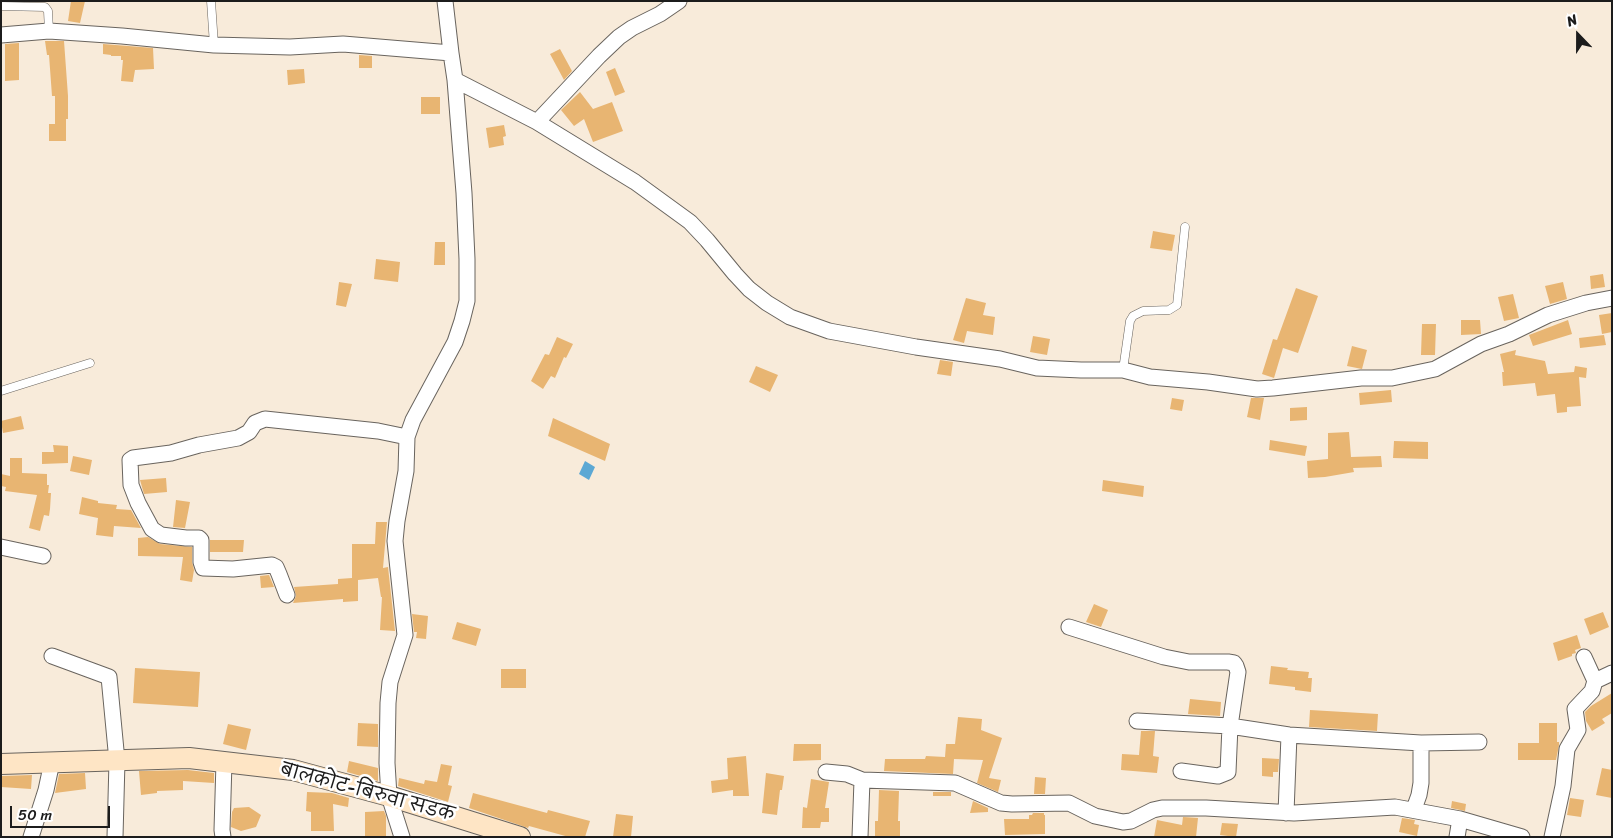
<!DOCTYPE html>
<meta charset="utf-8">
<style>
body{margin:0}
#map{position:relative;width:1613px;height:838px;overflow:hidden;background:#f8ebda;font-family:Sriracha,sans-serif}
canvas{display:block}
.frame{position:absolute;inset:0;border:2px solid #1c1c1c;pointer-events:none}
.north{position:absolute;left:1553px;top:10px;width:50px;height:50px;-webkit-text-stroke:4px #fff;paint-order:stroke;rotate:338deg;font-size:14px;font-weight:700;line-height:20px;text-align:center;color:#1c1c1c}
.north::after{content:'';display:block;margin:auto;width:18px;height:22px;background:#1c1c1c;clip-path:polygon(50% 0,100% 100%,50% 72%,0 100%)}
.scale{position:absolute;left:10px;top:806px;width:100px;height:22px;box-sizing:border-box;border:2px solid #1c1c1c;border-top:0;padding-left:6px;font-size:15px;line-height:18px;white-space:nowrap;color:#1c1c1c;-webkit-text-stroke:4px #fff;paint-order:stroke}
</style>
<div id="map">
<canvas width="1613" height="838"></canvas>
<div class="frame"></div>
<div class="north">N</div>
<div class="scale">50 m</div>
</div>
<script>
const context = document.querySelector('canvas').getContext('2d');
context.lineJoin = 'round';
function paint(path, color) { context.fillStyle = color; context.fill(path, 'evenodd'); }
const shape = rows => new Path2D(rows.map(r => 'M' + r).join(''));
function trace(path, color, width, dash) { context.strokeStyle = color; context.lineWidth = width; context.lineCap = dash ? 'butt' : 'round'; context.setLineDash(dash || []); context.stroke(path); }
function drawText(font, color, halo, rows, align = 'center') {
  context.font = font + ' Sriracha,"Playpen Sans Deva",sans-serif'; context.lineWidth = 5; context.setLineDash([]); context.textBaseline = 'middle'; context.strokeStyle = halo; context.fillStyle = color; for (const [text, x, y, turn = 0] of rows) {
    context.save(); context.translate(x, y); context.rotate((+turn || 0) * Math.PI / 180); context.textAlign = isNaN(turn) ? turn : align; if (halo) context.strokeText(text, 0, 0); context.fillText(text, 0, 0); context.restore();
  }
}
paint(shape([
 [585,461,595,467,589,480,579,474]
]), '#5ca8d4');
paint(shape([
 [71,1,85,1,80,23,68,21],
 [45,41,64,41,68,96,68,119,66,119,66,141,49,141,49,124,55,124,55,96,52,96,49,55,47,55],
 [19,43,19,80,5,81,5,44],
 [103,44,153,48,154,69,135,70,133,82,121,81,123,60,121,60,121,56,111,56,111,55,103,54],
 [560,49,572,71,564,80,550,54],
 [359,55,372,56,372,68,359,68],
 [615,68,625,92,615,96,606,72],
 [304,69,305,83,288,85,287,70],
 [580,92,593,109,612,102,623,131,593,142,584,119,574,126,561,110],
 [421,97,440,97,440,114,421,114],
 [504,125,506,136,503,137,504,145,489,148,486,128],
 [1153,231,1175,235,1172,251,1150,248],
 [435,242,445,242,445,265,434,265],
 [376,259,400,262,398,282,374,279],
 [1603,274,1605,287,1591,289,1590,276],
 [339,282,352,284,346,307,336,305],
 [1563,282,1567,299,1550,304,1545,286],
 [1296,288,1318,296,1298,353,1283,348,1274,378,1262,374,1273,339,1277,340],
 [1513,294,1519,318,1504,321,1498,297],
 [966,298,986,303,983,315,995,317,993,335,967,331,964,343,953,340],
 [1612,313,1612,332,1602,334,1599,315],
 [1461,320,1480,320,1481,334,1461,335],
 [1568,320,1572,334,1533,346,1529,335],
 [1422,324,1436,324,1435,355,1421,355],
 [1604,335,1606,345,1580,348,1579,338],
 [1033,336,1050,339,1047,355,1030,352],
 [557,337,573,344,566,358,564,357,555,378,551,376,543,389,531,381,545,354,549,355],
 [1352,346,1367,350,1362,369,1347,366],
 [1516,350,1515,355,1545,361,1548,374,1574,372,1575,366,1587,368,1586,378,1579,377,1581,406,1567,407,1567,412,1557,413,1555,394,1537,396,1535,383,1503,386,1502,372,1504,372,1500,354],
 [940,360,953,362,951,376,937,374],
 [756,366,778,375,770,392,749,382],
 [1391,390,1392,402,1360,405,1359,393],
 [1172,398,1184,400,1182,411,1170,409],
 [1251,398,1264,398,1260,420,1247,417],
 [1307,407,1307,420,1290,421,1290,408],
 [21,416,24,429,3,433,1,421],
 [553,418,610,444,605,461,548,436],
 [1349,432,1351,457,1381,456,1382,467,1353,468,1354,472,1325,477,1308,478,1307,461,1328,459,1328,433],
 [1270,440,1307,446,1305,456,1269,450],
 [1394,441,1428,442,1428,459,1393,458],
 [53,445,68,446,68,463,42,464,42,452,54,452],
 [73,456,92,460,89,475,70,471],
 [10,458,22,458,22,473,47,474,47,485,49,485,48,493,51,493,50,509,49,516,44,515,40,531,29,528,37,495,5,491,6,487,1,486,1,474,10,476],
 [166,478,167,492,144,494,140,480],
 [1103,480,1144,486,1143,497,1102,491],
 [82,497,98,501,98,503,117,505,116,509,131,510,141,528,114,526,113,537,96,535,98,518,79,514],
 [176,500,190,502,185,528,173,527],
 [376,522,387,522,383,568,388,567,395,631,380,630,382,597,381,597,378,578,358,580,358,601,343,602,343,599,293,603,296,596,294,587,338,584,338,579,352,578,352,544,375,544],
 [148,537,160,544,192,547,192,562,194,570,192,582,180,580,183,557,138,556,138,538],
 [210,540,244,540,243,552,210,552],
 [269,575,274,587,261,588,260,576],
 [1094,604,1108,610,1101,627,1086,622],
 [1603,612,1609,627,1590,635,1584,619],
 [412,614,428,616,426,639,416,638,417,632,414,632],
 [457,622,481,629,476,646,452,639],
 [1577,635,1581,648,1575,650,1576,653,1572,654,1572,656,1558,661,1553,643],
 [1271,666,1288,668,1287,670,1309,672,1308,678,1312,678,1311,692,1295,690,1295,687,1269,684],
 [135,668,200,672,198,707,133,703],
 [501,669,526,669,526,688,501,688],
 [1612,693,1612,713,1602,719,1605,723,1592,731,1586,721,1585,712,1591,706],
 [1190,699,1221,702,1220,716,1188,714],
 [1310,710,1378,714,1377,731,1309,727],
 [958,717,982,719,981,730,1002,738,989,778,1001,780,998,792,977,783,983,760,954,759,953,774,884,771,885,759,925,759,926,756,945,757,946,744,955,744],
 [358,723,378,724,378,747,357,746],
 [1539,723,1557,723,1557,742,1559,742,1559,745,1556,760,1518,760,1518,743,1539,743],
 [228,724,251,729,246,750,223,744],
 [1141,731,1155,731,1153,756,1159,757,1157,773,1121,770,1122,754,1139,755],
 [794,744,821,744,821,760,793,761],
 [746,756,749,796,733,796,733,790,712,793,711,781,728,779,727,758],
 [1262,758,1279,759,1278,772,1273,772,1273,777,1262,776],
 [349,761,378,768,378,781,347,772],
 [441,764,452,766,448,785,452,786,448,802,398,786,399,778,424,784,425,780,437,782],
 [1602,768,1612,770,1612,798,1596,795],
 [188,770,214,773,214,783,183,781,183,790,157,791,157,793,141,795,139,771],
 [85,773,86,789,55,793,59,774],
 [766,773,784,776,782,790,780,790,777,815,762,813],
 [32,775,31,789,1,787,1,776],
 [1035,777,1046,778,1045,794,1034,794],
 [811,779,829,782,825,808,829,808,829,822,821,822,820,828,802,828,803,807,807,808],
 [879,790,899,791,898,821,900,821,900,837,875,837,875,821,878,821],
 [307,792,332,793,349,798,348,807,333,804,334,831,311,831,311,812,306,811],
 [933,792,951,792,951,796,933,796],
 [473,793,547,813,548,810,590,821,585,837,569,837,529,826,528,828,469,808],
 [1570,798,1584,800,1581,817,1567,815],
 [973,801,988,808,988,812,970,813],
 [1452,801,1466,804,1465,811,1451,808],
 [249,807,261,815,256,827,241,831,231,827,232,812,234,808],
 [384,811,386,816,386,836,365,836,365,812],
 [1033,813,1044,813,1044,815,1045,815,1045,834,1005,835,1004,819,1029,819,1029,815,1032,815],
 [616,814,633,816,631,837,613,837],
 [1183,817,1198,818,1196,837,1154,837,1157,820,1182,825],
 [1402,818,1415,820,1414,824,1419,825,1417,836,1399,832],
 [1222,823,1238,824,1236,837,1220,835]
]), '#e8b572');
const service = shape([
 [211,1,214,45],
 [1,6,45,7,48,11,49,31],
 [1123,370,1130,321,1133,316,1143,311,1169,310,1177,305,1185,227],
 [1,391,90,363]
]);
const minor = shape([
 [445,1,451,53],
 [1,35,49,31,122,36,214,45,290,47,343,44,451,53,455,80,537,122,635,182,690,222,707,240,735,274,749,289,767,303,790,317,829,331,916,347,1000,359,1037,368,1081,370,1123,370,1150,377,1208,382,1257,389,1273,388,1361,378,1392,378,1435,369,1481,344,1509,334,1548,315,1586,303,1612,298],
 [537,122,599,56,619,37,632,28,660,14,679,1],
 [1,547,43,556],
 [287,595,279,574,276,567,272,565,233,569,203,568,201,562,201,540,199,538,186,538,161,535,152,529,138,503,131,485,130,460,133,458,171,453,199,445,238,438,249,432,255,423,265,419,378,431,407,437],
 [1069,627,1164,657,1189,662,1228,662,1234,663,1236,666,1238,672,1230,726,1228,772,1218,776,1181,771],
 [52,656,109,677,117,761,115,837],
 [1595,681,1612,673],
 [1137,721,1230,726,1289,735,1421,743,1479,742],
 [826,772,847,774,862,780,955,783,1001,803,1012,804,1069,803,1095,816,1123,822,1131,821,1153,810,1162,808,1206,808,1294,813,1395,807,1460,819,1522,837],
 [1414,809,1419,795,1421,783,1421,743],
 [1286,813,1289,735],
 [31,837,46,790,52,762],
 [223,837,222,830,224,762],
 [402,837,389,796,387,763,388,703,390,682,405,635,395,541,397,521,406,471,407,437,413,420,455,342,462,321,467,301,467,259,464,193,455,80],
 [860,837,862,780],
 [1457,837,1460,819],
 [1552,837,1563,786,1567,749,1578,730,1575,709,1592,691,1595,681,1584,657]
]);
const secondary = shape([
 [1,764,189,758,293,770,389,796,520,837]
]);
trace(service, '#69645e', 9);
trace(minor, '#69645e', 17);
trace(secondary, '#69645e', 22);
trace(service, '#fff', 8);
trace(minor, '#fff', 15);
trace(secondary, '#fee5c5', 20);
drawText('18px', '#1c1c1c', '#fff', [
 ["बालकोट-बिरुवा सडक",367,793,15]
]);
</script>
